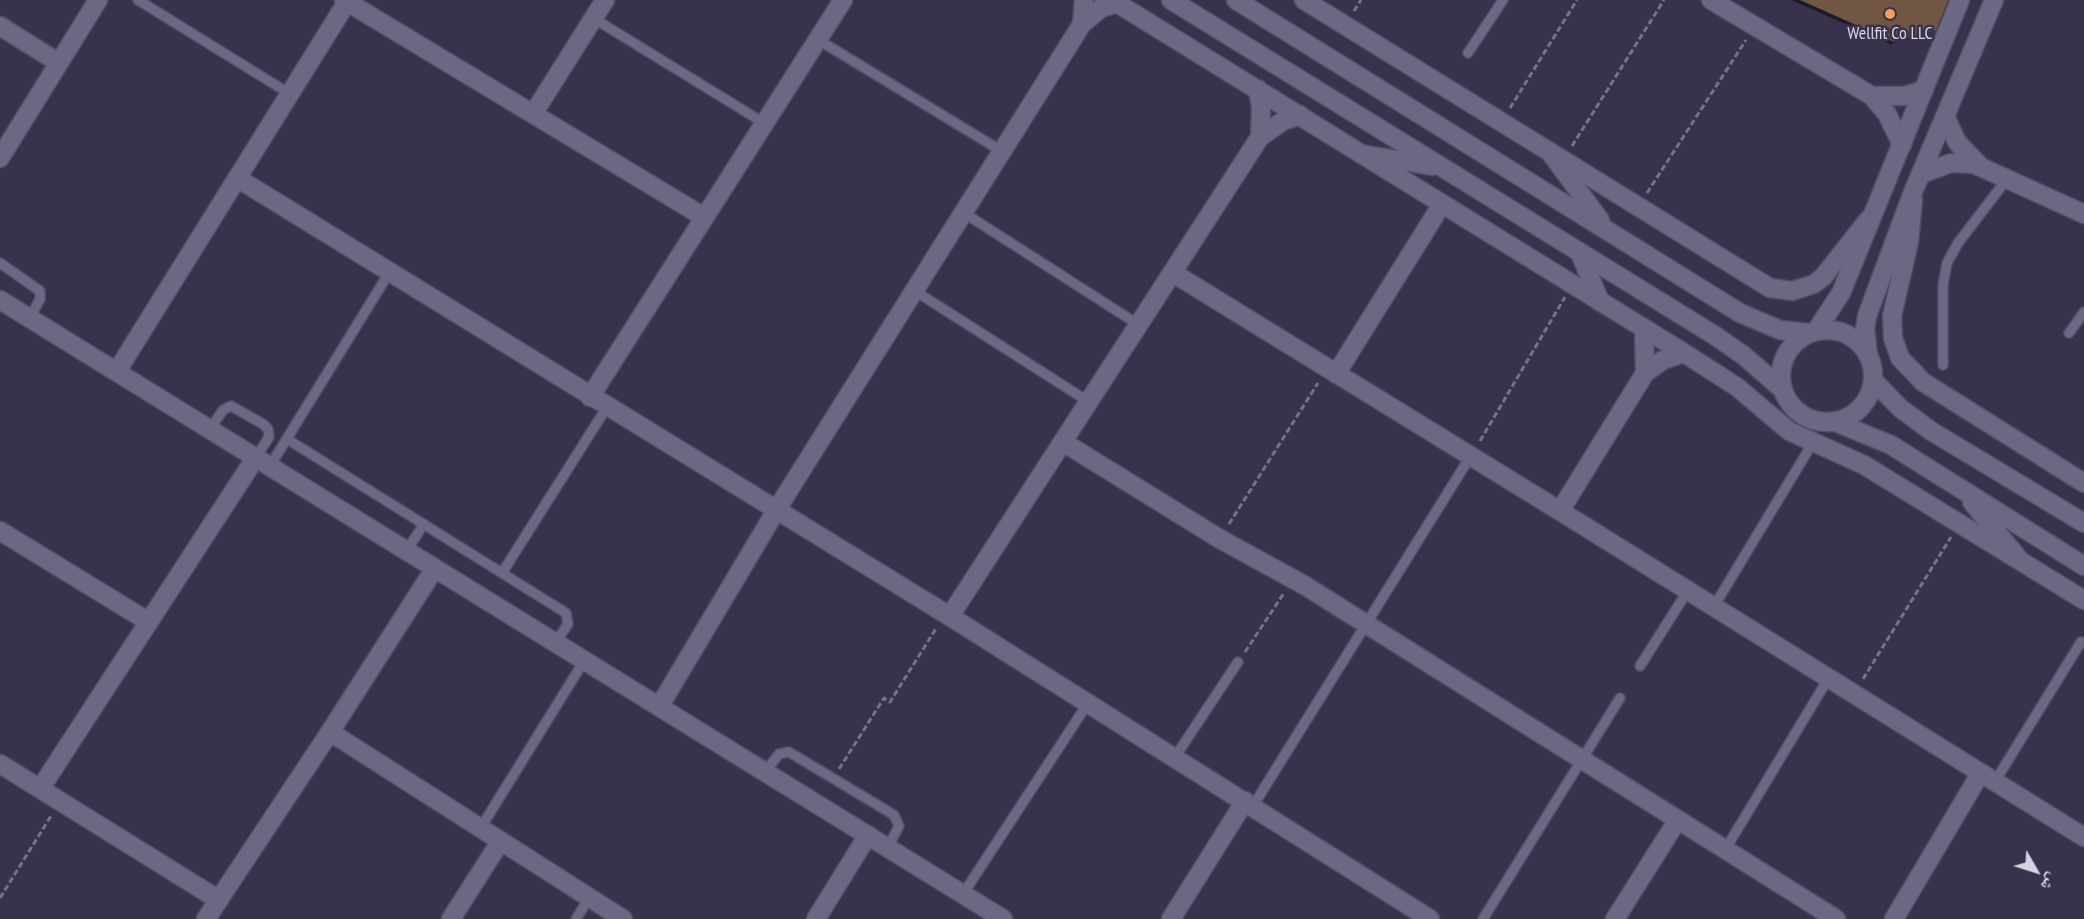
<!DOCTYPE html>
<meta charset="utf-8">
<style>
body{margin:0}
#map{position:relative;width:2084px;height:919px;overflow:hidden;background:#38324d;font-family:"PT Sans Narrow","Noto Naskh Arabic",sans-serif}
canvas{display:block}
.north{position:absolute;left:2006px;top:841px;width:60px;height:60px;-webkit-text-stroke:4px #38324d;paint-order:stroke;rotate:129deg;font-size:16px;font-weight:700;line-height:24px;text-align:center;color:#d6d4e4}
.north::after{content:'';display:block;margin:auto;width:21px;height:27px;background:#d6d4e4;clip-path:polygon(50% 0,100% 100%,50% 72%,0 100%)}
</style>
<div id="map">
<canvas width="2084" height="919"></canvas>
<div class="north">ش</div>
</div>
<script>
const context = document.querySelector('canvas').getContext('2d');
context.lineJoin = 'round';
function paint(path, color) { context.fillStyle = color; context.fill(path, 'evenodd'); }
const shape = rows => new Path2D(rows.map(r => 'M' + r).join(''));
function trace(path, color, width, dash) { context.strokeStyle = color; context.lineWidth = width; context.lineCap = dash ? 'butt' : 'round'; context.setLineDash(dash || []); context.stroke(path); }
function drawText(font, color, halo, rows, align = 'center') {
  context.font = font + ' "PT Sans Narrow",sans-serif'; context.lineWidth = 5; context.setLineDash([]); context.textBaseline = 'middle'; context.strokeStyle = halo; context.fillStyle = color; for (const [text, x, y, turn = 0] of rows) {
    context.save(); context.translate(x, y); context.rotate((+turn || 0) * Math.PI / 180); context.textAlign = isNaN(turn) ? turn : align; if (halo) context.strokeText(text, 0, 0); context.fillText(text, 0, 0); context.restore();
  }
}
paint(shape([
 [1791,0,1946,0,1931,32,1890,44]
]), '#0007');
paint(shape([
 [1800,0,1948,0,1936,30,1894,42]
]), '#715644');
const lane = shape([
 [138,0,290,94],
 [593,18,764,123],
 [817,39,1003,152],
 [1468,53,1503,0],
 [964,213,1139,325],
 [0,263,40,291,40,299,30,318],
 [915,291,1089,402],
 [2069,333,2084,312],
 [1943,365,1943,285,1947,263,1958,243,2007,179],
 [210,429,223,410,231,406,263,424,268,429,269,437,256,457],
 [287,439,566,613,568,624,555,643],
 [270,466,389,273],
 [407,550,424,524],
 [502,573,607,407],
 [1713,608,1812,444],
 [1640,666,1687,592],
 [1175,757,1238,662],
 [765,772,779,754,789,752,894,815,899,826,888,847],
 [1994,783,2081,642],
 [1253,806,1470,457],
 [480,829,584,661],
 [1725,850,1828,679],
 [963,894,1088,703],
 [576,919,589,898],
 [1483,919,1620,698]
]);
const street = shape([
 [344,0,704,217],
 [1112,0,1684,353,1737,387,1789,431,1864,465,2084,600],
 [1304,0,1770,288,1792,291,1814,284,1823,277,1868,220],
 [1711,0,1872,96,1887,114,1902,145],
 [1082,24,1084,0],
 [0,26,59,63],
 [1258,89,1261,108,1260,137],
 [1872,96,1904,96,1924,90],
 [533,114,605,0],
 [1946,118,1957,142,1980,166],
 [0,158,98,0],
 [1921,174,1951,163,1974,164,2084,214],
 [237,178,946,614,1430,919],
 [1913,200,1909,242,1892,316,1893,338,1900,358,1923,382,2084,483],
 [1173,273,1560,511,2084,837],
 [0,300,1003,919],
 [1644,329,1645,373],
 [117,371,347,2],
 [1336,374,1442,204],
 [590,397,843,0],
 [1063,442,1220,539,1304,585,1836,919],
 [1560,511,1645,373,1663,360,1684,353],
 [0,531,149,622],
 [435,568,330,732,623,919],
 [950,616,1260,137,1283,121,1300,115],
 [659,707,777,509,1082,24,1101,8,1118,3],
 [0,764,219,900],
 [40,789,256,457],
 [206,919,330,732],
 [451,919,500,842],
 [816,919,868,835],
 [1171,919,1245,801],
 [1615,919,1677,821],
 [1894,919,1980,774]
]);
const secondary = shape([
 [1171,0,1714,335,1743,355,1782,389],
 [1236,0,1740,313,1780,330,1809,333],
 [1549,151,1600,220],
 [1362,154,1432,166],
 [1580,253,1600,302],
 '1781 376a46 46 0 1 1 92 0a46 46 0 1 1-92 0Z',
 [1816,331,1841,293,1960,0],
 [1868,354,1865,329,1867,316,1913,192,1994,0],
 [1873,380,1900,408,1931,431,2084,523],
 [1835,422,1891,445,2084,566],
 [1972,502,2018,558]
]);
trace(lane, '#524e64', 12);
trace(street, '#524e64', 21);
trace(secondary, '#524e64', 21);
trace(shape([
 [1354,11,1361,0],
 [1510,108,1577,0],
 [1572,146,1664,0],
 [1647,193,1746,40],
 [1480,441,1565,297],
 [1229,524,1318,383],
 [1245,652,1284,593],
 [1863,679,1951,537],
 [839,769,884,698,890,702,937,627],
 [0,898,51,816]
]), '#767288', 3, [6, 3]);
trace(lane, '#6c6784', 9);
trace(street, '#6c6784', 18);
trace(secondary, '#6c6784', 18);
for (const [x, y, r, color] of [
 [1890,14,6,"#fd9c56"]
]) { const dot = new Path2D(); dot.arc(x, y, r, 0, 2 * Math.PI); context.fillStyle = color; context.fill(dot); trace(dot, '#38324d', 2); }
drawText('18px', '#d6d4e4', '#38324d', [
 ["Wellfit Co LLC",1890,34]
]);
</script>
